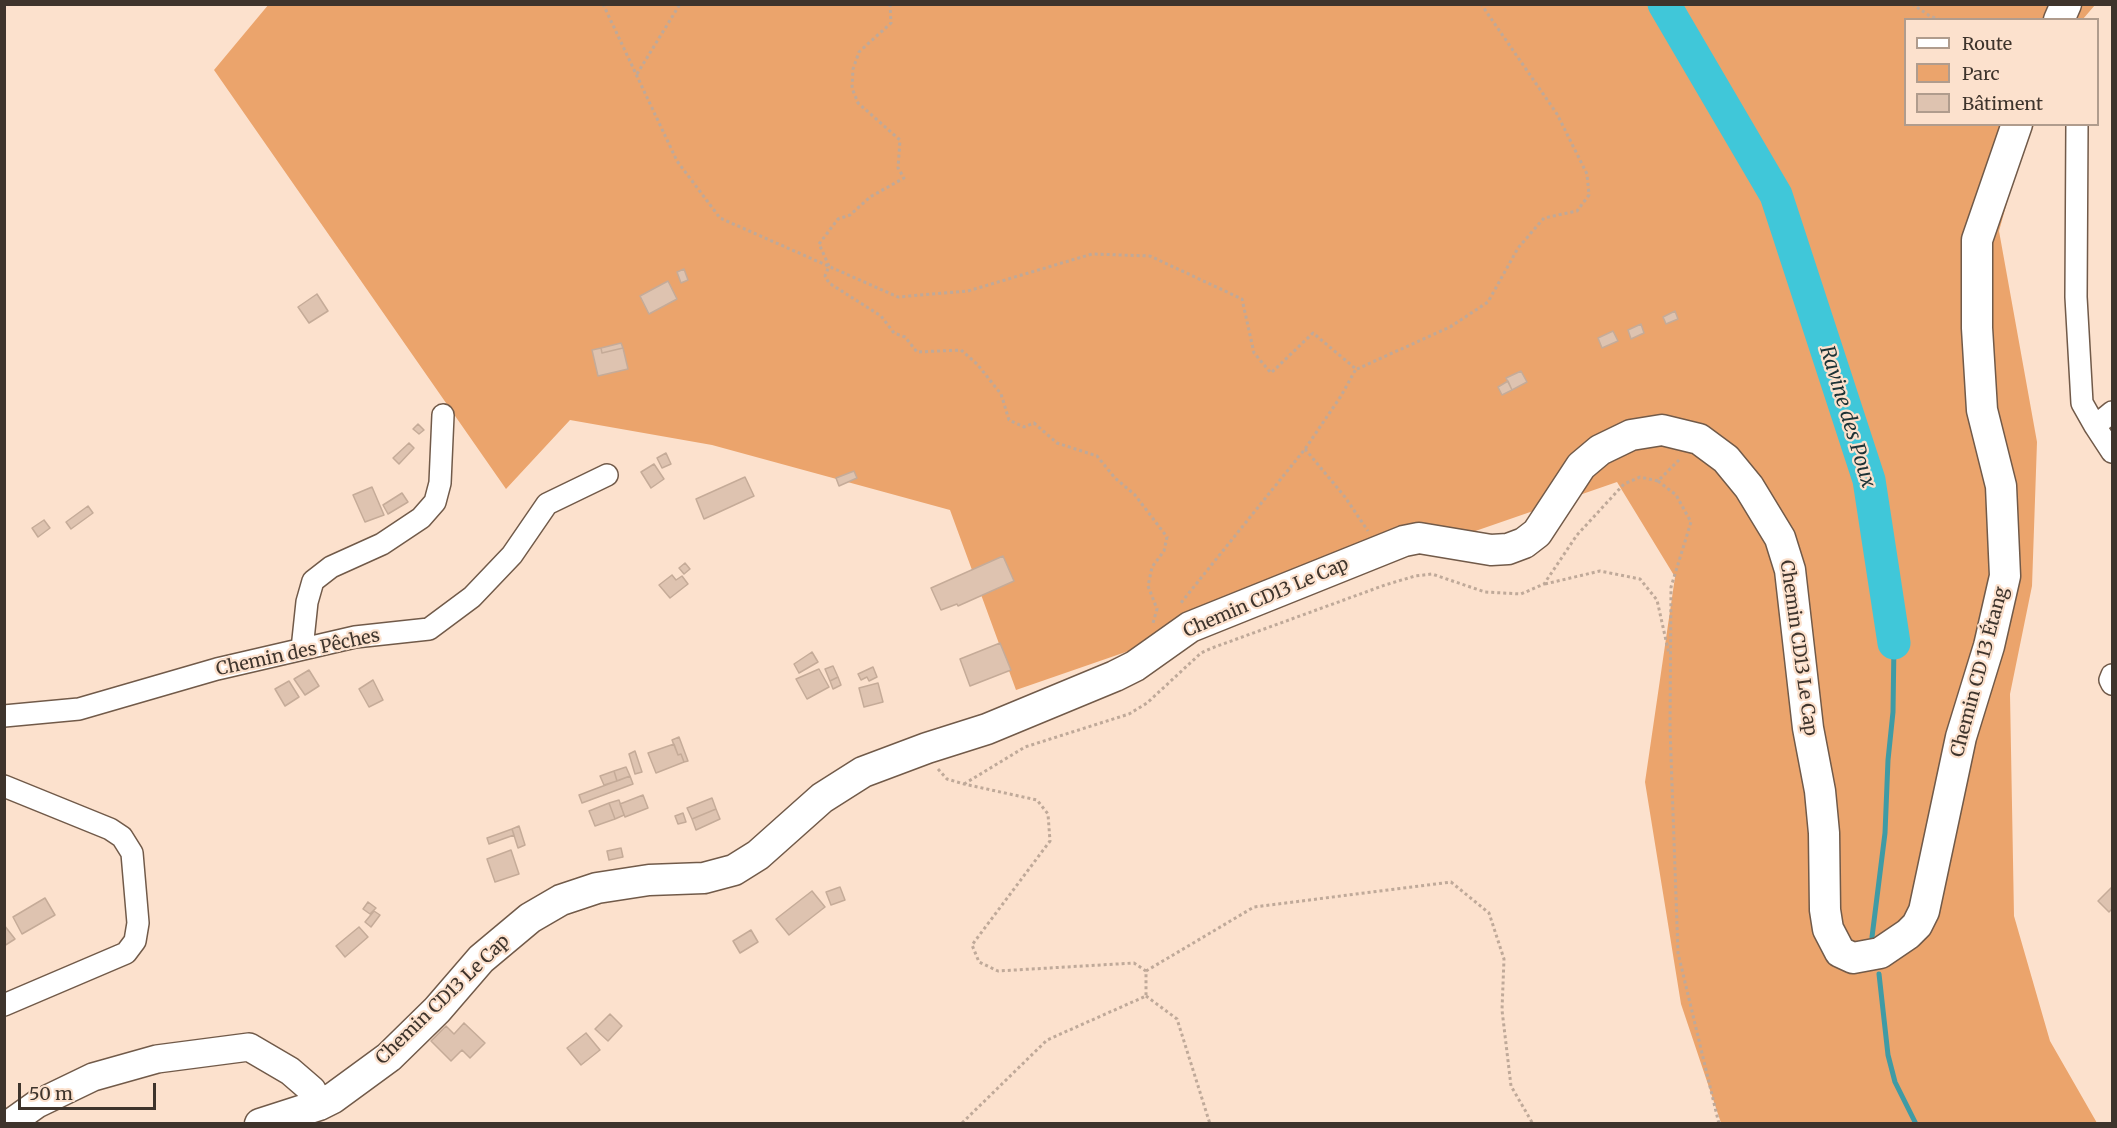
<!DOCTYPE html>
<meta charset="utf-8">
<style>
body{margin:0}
#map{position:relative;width:2117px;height:1128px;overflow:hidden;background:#fce1cd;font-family:Merriweather,serif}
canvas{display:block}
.frame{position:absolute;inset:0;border:6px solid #3e342c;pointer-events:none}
.legend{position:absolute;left:1904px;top:18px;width:195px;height:108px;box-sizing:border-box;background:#fce1cd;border:2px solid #b09c8d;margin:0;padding:8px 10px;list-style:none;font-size:18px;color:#3e342c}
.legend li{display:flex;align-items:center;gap:12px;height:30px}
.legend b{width:30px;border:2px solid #b09c8d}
.scale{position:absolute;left:18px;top:1083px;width:138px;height:27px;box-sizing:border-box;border:3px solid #3e342c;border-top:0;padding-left:8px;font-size:18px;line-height:21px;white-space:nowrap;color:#3e342c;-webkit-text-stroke:4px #fce1cd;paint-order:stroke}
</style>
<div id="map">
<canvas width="2117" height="1128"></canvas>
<div class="frame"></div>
<ul class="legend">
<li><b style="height:8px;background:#fff"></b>Route</li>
<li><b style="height:16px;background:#eba46c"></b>Parc</li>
<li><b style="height:16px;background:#dec3b0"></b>Bâtiment</li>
</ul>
<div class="scale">50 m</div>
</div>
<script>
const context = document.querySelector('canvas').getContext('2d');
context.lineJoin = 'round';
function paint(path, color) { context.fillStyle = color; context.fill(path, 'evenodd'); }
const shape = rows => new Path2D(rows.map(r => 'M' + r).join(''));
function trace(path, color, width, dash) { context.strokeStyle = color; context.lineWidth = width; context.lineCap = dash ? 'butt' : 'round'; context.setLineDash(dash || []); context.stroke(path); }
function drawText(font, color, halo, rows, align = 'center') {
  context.font = font + ' Merriweather,serif'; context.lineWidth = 4.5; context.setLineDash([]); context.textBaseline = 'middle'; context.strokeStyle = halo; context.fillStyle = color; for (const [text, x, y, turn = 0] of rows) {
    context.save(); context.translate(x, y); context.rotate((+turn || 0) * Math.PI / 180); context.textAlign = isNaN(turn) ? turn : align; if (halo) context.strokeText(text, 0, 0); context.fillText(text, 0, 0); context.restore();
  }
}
paint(shape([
 [269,4,2095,5,2083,19,1906,20,1906,124,2034,125,2020,156,1999,231,2037,442,2032,586,2010,694,2014,916,2050,1041,2097,1123,1721,1123,1681,1004,1645,782,1675,577,1617,482,1016,690,950,510,712,445,570,420,506,489,214,70]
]), '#eba46c');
trace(shape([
 [1872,937,1885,833,1888,760,1893,712,1894,643],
 [1879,974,1888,1055,1895,1082,1916,1124]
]), '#3f9ba5', 5);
trace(shape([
 [1664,4,1776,195,1869,480,1894,643]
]), '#40c7d9', 33);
const building = shape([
 [684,269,688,280,681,283,677,272,684,269],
 [668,281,677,299,649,314,640,296,668,281],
 [317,294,328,311,309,323,298,307,317,294],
 [1675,311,1678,319,1666,324,1663,317,1675,311],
 [1641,324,1644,333,1631,339,1628,330,1641,324],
 [1613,331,1618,341,1602,348,1598,338,1613,331],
 [621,343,623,348,602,353,601,348,621,343],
 [601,348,602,353,623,348,628,369,598,376,592,350,601,348],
 [1521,371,1527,382,1512,390,1506,378,1521,371],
 [1508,381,1512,390,1502,395,1498,387,1508,381],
 [418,424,424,430,419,434,413,429,418,424],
 [409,443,414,448,399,464,393,458,409,443],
 [666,453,671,464,662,468,657,458,666,453],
 [654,464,664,479,651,488,641,472,654,464],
 [854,471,857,478,839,486,836,478,854,471],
 [745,477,754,496,704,519,696,499,745,477],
 [372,487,384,515,365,522,353,495,372,487],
 [402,493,408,502,388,514,383,505,402,493],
 [88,506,93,513,71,529,66,522,88,506],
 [44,520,50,528,38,537,32,528,44,520],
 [1003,556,1014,581,958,606,957,604,941,610,931,588,1003,556],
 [685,563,690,569,684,574,679,568,685,563],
 [672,575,676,580,682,576,688,584,670,598,659,585,672,575],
 [1000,643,1011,670,970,686,960,659,1000,643],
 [812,652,818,662,799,673,794,664,812,652],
 [833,666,838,677,830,681,825,669,833,666],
 [873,667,877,677,869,681,867,677,861,680,858,674,873,667],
 [819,669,829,687,807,699,796,679,819,669],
 [309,670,319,686,305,695,294,679,309,670],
 [838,677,841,685,833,689,830,681,838,677],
 [373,680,383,700,369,707,359,689,373,680],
 [289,681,299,697,285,706,275,689,289,681],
 [878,683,883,702,864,707,859,688,878,683],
 [679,737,688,761,684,762,681,754,678,755,672,740,679,737],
 [674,744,678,755,681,754,684,762,656,773,648,753,674,744],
 [635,751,642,772,635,774,629,754,635,751],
 [626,767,630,776,617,781,614,771,626,767],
 [614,771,617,781,604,785,600,776,614,771],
 [630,776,633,784,582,803,579,795,630,776],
 [643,795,648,808,625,817,620,804,643,795],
 [712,798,716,809,692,819,687,808,712,798],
 [619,800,624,815,615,819,609,803,619,800],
 [609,803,615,819,595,826,589,811,609,803],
 [716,809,720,819,696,830,692,819,716,809],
 [683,813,686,822,678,824,675,816,683,813],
 [519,826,525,845,518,848,512,829,519,826],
 [512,829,514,835,489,844,487,838,512,829],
 [621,848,623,857,609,860,607,851,621,848],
 [511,850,519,874,495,882,487,859,511,850],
 [840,887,845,900,831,905,826,892,840,887],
 [2112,887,2112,909,2109,912,2098,901,2112,887],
 [812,891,825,907,789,935,776,919,812,891],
 [45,898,55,915,22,934,13,917,45,898],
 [368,902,376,908,370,914,363,909,368,902],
 [374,911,380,915,371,927,365,922,374,911],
 [4,925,15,939,4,946,4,925],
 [359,927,368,937,345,957,336,946,359,927],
 [751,930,758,942,740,953,733,941,751,930],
 [610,1014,622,1026,608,1041,595,1029,610,1014],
 [464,1023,485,1043,470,1058,462,1050,451,1061,431,1041,446,1026,454,1034,464,1023],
 [586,1033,600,1050,581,1065,567,1048,586,1033]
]);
paint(building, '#dec3b0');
trace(building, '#c5ab98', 1.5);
const minor = shape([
 [2077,124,2076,297,2082,403,2095,426,2112,412],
 [2095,426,2112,452],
 [302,649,307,602,313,581,331,567,382,544,421,518,435,502,440,483,443,415],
 [2112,675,2110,680,2112,684],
 [4,716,79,709,217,669,355,637,429,629,472,597,512,555,547,504,607,475],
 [4,786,110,829,122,837,132,853,138,923,135,941,126,953,4,1005]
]);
const tertiary = shape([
 [9,1124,37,1104,93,1077,157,1059,249,1047,290,1071,312,1090,319,1105]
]);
const secondary = shape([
 [2059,20,2066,4],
 [260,1124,319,1105,333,1098,389,1057,437,1010,481,959,530,918,561,900,597,888,649,880,704,878,734,870,758,855,822,798,863,772,927,748,987,729,1115,676,1135,666,1190,627,1404,541,1419,538,1491,550,1508,549,1524,543,1537,533,1581,466,1600,450,1631,435,1662,430,1699,439,1726,459,1749,487,1780,538,1790,570,1808,728,1820,791,1824,833,1825,910,1828,929,1840,952,1853,958,1880,953,1908,934,1917,925,1924,911,1961,737,1989,646,2005,576,2001,486,1982,410,1977,328,1977,240,2017,124]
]);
trace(minor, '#715a49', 24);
trace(tertiary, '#715a49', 30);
trace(secondary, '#715a49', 33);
trace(shape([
 [603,4,677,161,720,218,898,297,968,291,1092,254,1150,256,1242,299,1254,353,1271,373,1313,333,1356,369,1341,396,1305,449,1180,604],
 [890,4,891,23,859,52,853,69,852,88,858,103,900,140,898,168,904,178,870,197,850,215,838,219,819,244,829,266,825,276,829,283,881,316,894,333,905,337,917,352,961,350,977,364,1001,394,1009,420,1024,427,1034,423,1057,443,1097,456,1115,478,1135,495,1167,537,1164,551,1152,567,1148,586,1157,609,1153,623],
 [1912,4,1930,16,1941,20],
 [637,74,680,4],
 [1357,369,1450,327,1488,302,1518,248,1544,218,1577,211,1589,195,1587,174,1557,114,1481,4],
 [1305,449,1345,497,1368,531],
 [1658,481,1676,495,1691,522,1671,587,1670,728,1678,953,1719,1124],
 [1545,584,1600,571,1640,579,1657,600,1669,654],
 [938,769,947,779,964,784,1037,800,1048,814,1050,841,972,945,979,962,998,971,1134,963,1146,971,1146,996,1047,1040,961,1124],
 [964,784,1025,747,1129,714,1147,703,1201,653,1212,648,1385,585,1415,576,1432,574,1485,592,1521,594,1544,584,1577,535,1624,484,1640,477,1658,481,1679,460],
 [1146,971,1254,907,1451,882,1489,913,1504,959,1502,1010,1511,1086,1533,1124],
 [1146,996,1177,1019,1210,1124]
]), '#bfa999', 3, [3, 3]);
trace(minor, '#fff', 21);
trace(tertiary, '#fff', 27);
trace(secondary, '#fff', 30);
drawText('18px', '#3e342c', '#fce1cd', [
 ["Chemin CD13 Le Cap",1266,598,-23],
 ["Chemin CD13 Le Cap",1798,648,82],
 ["Chemin des Pêches",298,653,-12],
 ["Chemin CD 13 Étang",1980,672,-75],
 ["Chemin CD13 Le Cap",443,1000,-44]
]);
drawText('italic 20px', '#1c3336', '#fce1cd', [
 ["Ravine des Poux",1847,417,73]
]);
</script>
